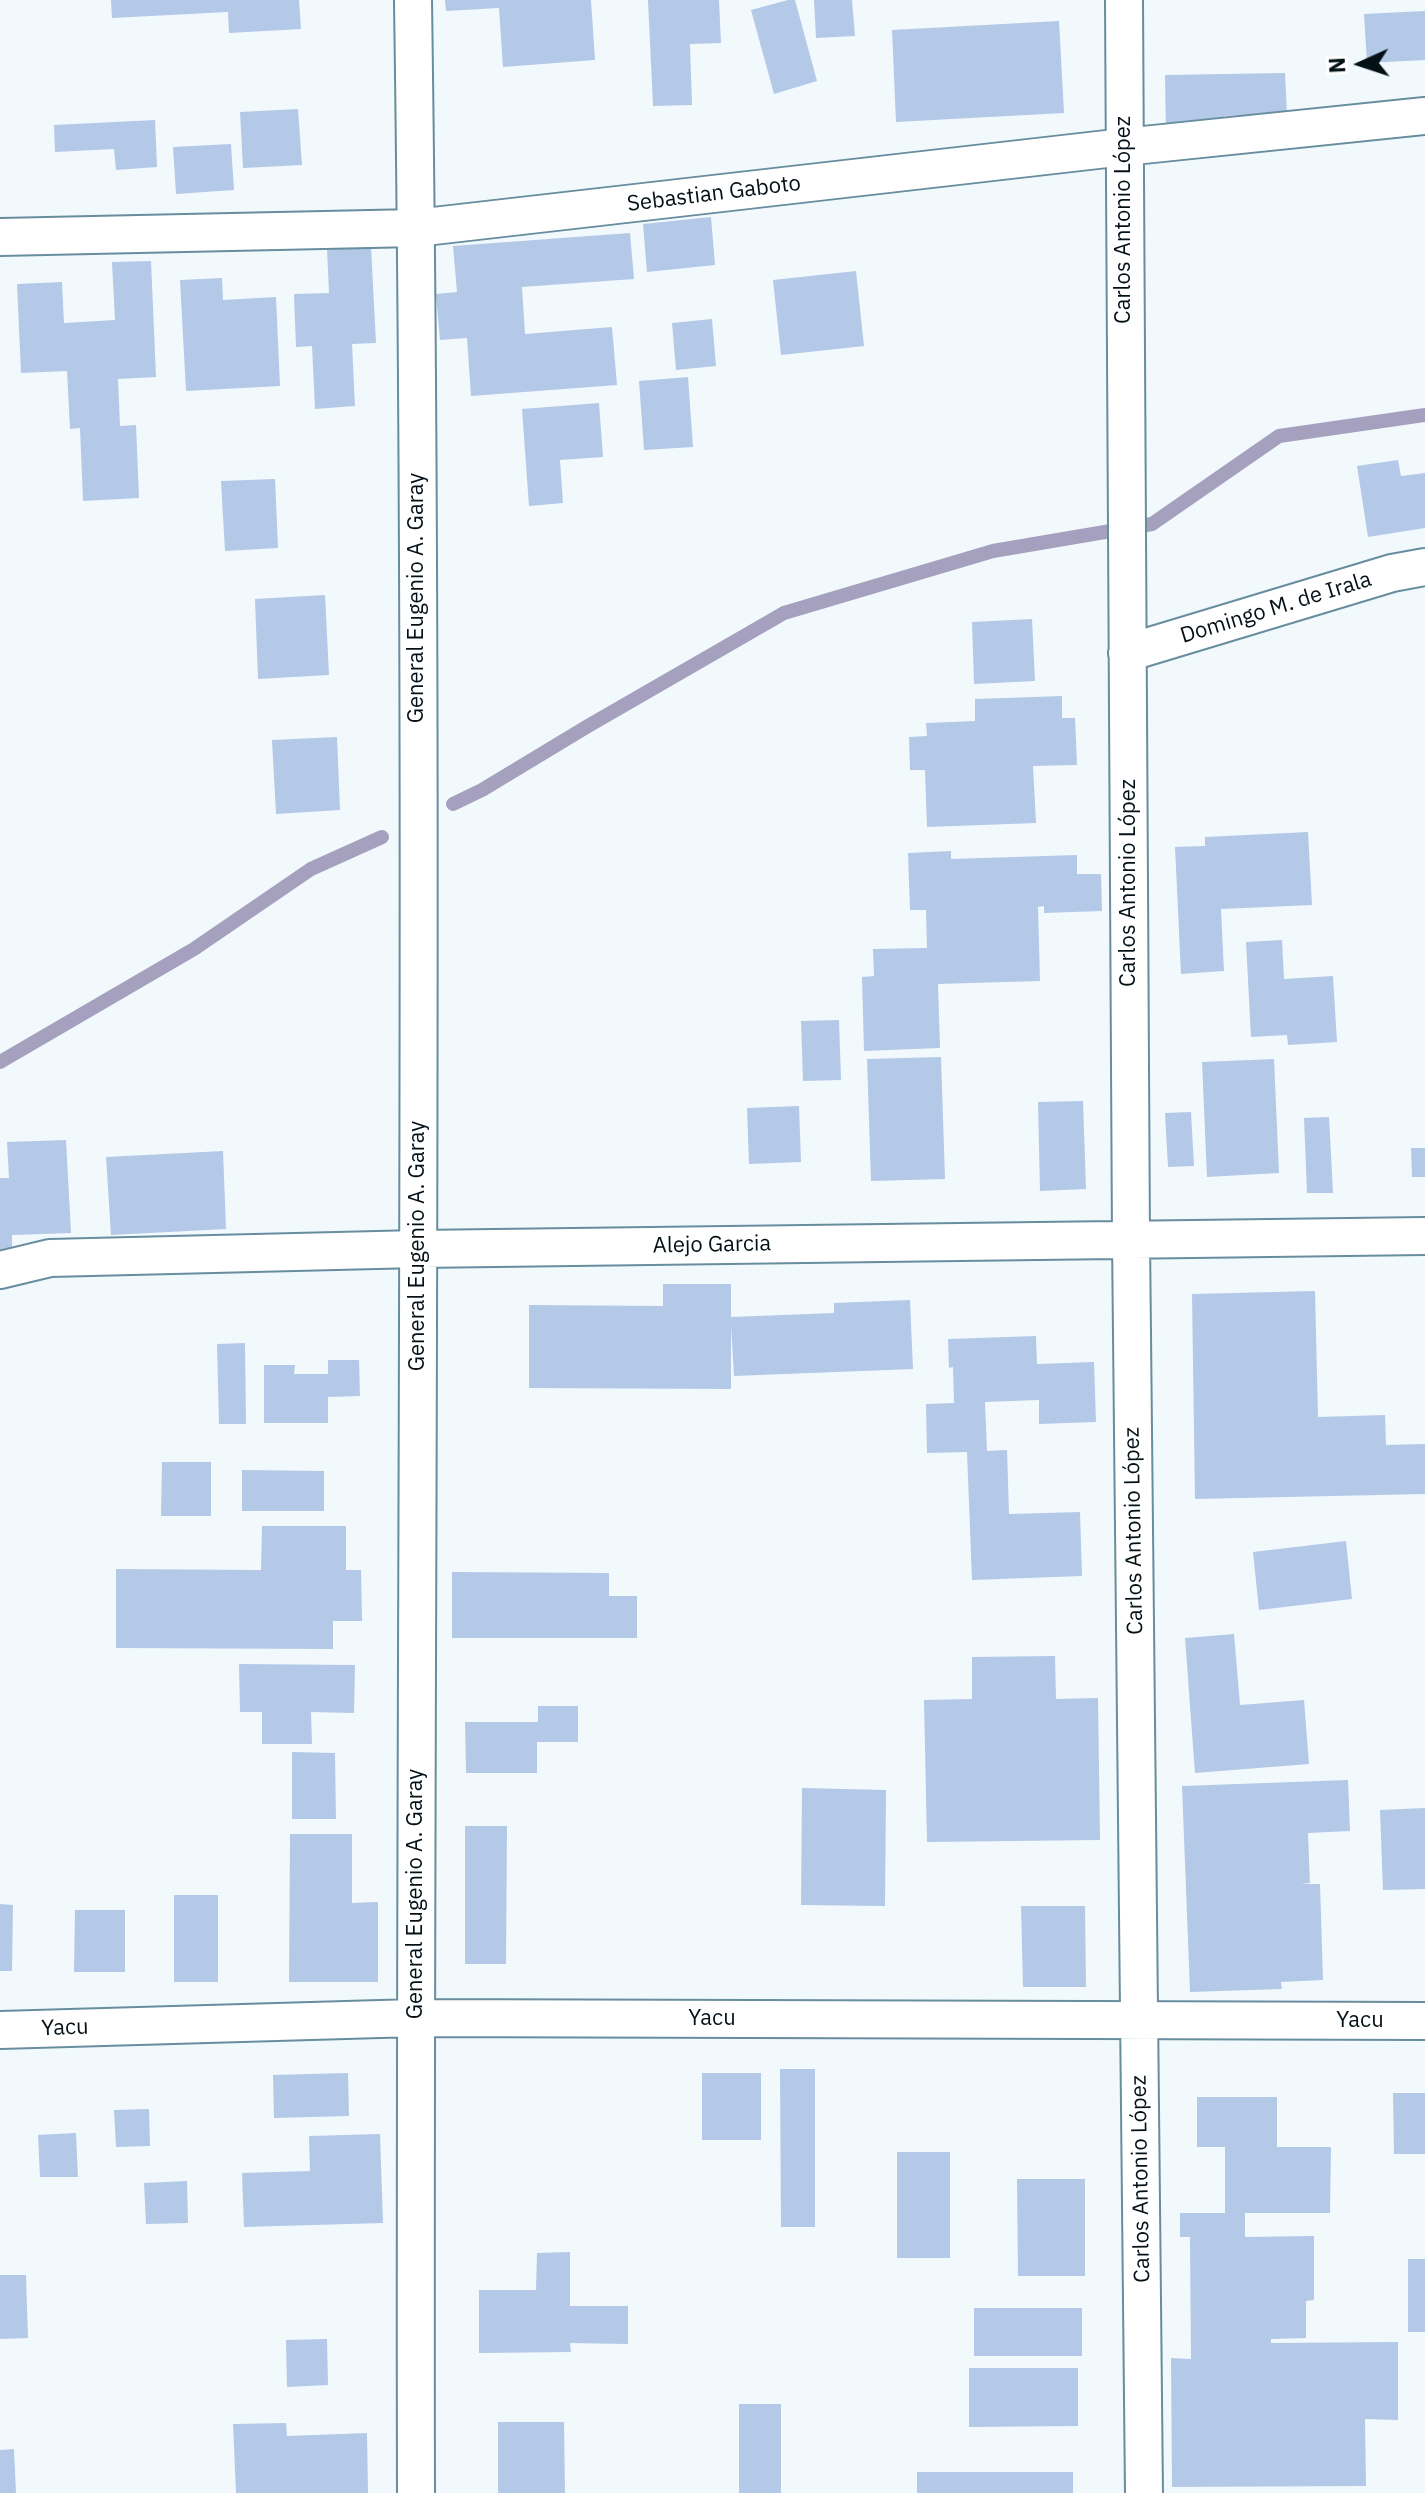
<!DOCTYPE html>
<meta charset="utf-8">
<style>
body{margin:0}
#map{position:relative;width:1425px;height:2493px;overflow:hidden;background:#f1f9fd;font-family:"IBM Plex Sans",sans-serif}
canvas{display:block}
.north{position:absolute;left:1321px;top:24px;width:80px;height:80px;-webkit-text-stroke:6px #fff;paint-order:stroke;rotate:267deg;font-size:22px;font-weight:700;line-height:32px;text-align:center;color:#031117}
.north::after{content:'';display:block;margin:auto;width:28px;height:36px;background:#031117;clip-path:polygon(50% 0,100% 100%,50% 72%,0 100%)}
</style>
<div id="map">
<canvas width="1425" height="2493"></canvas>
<div class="north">N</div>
</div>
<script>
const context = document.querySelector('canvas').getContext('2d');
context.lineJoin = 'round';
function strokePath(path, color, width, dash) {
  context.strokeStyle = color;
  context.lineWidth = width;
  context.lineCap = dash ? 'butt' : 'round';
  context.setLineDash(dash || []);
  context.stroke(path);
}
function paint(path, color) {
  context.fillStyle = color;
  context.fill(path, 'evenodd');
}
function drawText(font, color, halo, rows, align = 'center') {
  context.font = font + ' "IBM Plex Sans",sans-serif';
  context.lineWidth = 6;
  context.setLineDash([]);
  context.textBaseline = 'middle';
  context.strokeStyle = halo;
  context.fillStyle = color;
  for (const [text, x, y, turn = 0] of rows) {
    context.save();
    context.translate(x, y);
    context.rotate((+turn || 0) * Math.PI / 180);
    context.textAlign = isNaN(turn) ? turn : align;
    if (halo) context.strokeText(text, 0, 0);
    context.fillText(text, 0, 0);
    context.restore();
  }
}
const stream = new Path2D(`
 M453 804 482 790 588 726 784 613 993 551 1152 524 1279 436 1425 415
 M0 1062 194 949 311 869 382 837`);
const building = new Path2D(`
 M111 0H299L301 29 229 33 228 12 112 18Z
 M445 0H591L595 60 503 67 499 8 446 11Z
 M648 0H719L721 43 690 44 692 105 653 106Z
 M788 0H795L817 81 774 94 751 10Z
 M814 0H852L855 36 816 38Z
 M1425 11V60L1367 63 1364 14Z
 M1059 21 1064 113 896 122 892 30Z
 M1285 73 1287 114 1224 116V135L1166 136 1165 75Z
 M298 109 302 165 243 168 240 112Z
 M155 120 157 167 116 170 114 149 55 152 54 125Z
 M231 144 234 190 176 194 173 147Z
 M711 217 715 265 647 272 643 224Z
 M630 233 634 279 522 287 525 334 612 327 617 385 471 396 467 338 440 340 436 294 457 292 453 246Z
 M371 246 376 343 352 344 355 406 315 409 312 346 296 347 294 294 329 293 327 248Z
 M151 261 156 377 118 379 120 426 136 425 139 498 83 501 80 428 70 429 67 371 21 373 17 284 62 282 64 323 115 320 112 262Z
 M856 271 864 346 781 355 773 280Z
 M222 278 223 300 276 297 280 386 186 391 180 280Z
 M712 319 716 366 676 370 672 323Z
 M688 377 693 447 644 450 639 381Z
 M599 403 603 457 560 460 563 503 529 506 522 409Z
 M1398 460 1401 476 1425 473V528L1368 537 1357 466Z
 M275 479 278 548 225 551 221 481Z
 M325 595 329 675 258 679 255 599Z
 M1032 619 1035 681 974 684 972 622Z
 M1062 696V718H1075L1077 765 1033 766 1036 823 927 827 925 770H910L909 737 927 736 926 723 975 721V699Z
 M337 737 340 810 276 814 272 740Z
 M1308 832 1312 905 1221 909 1224 971 1181 974 1175 847 1205 846V837Z
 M951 851V859L1077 855V874H1101L1102 911 1044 913V906L1038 907 1040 981 938 984 940 1048 864 1051 862 977 874 976 873 949 927 948 926 910H910L908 853Z
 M1282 940 1284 979 1333 976 1337 1042 1288 1045 1287 1035 1251 1037 1246 942Z
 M839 1020 841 1080 803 1081 801 1021Z
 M941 1057 945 1179 871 1181 867 1059Z
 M1274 1059 1279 1173 1207 1177 1202 1062Z
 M1083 1101 1086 1189 1040 1191 1038 1102Z
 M799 1106 801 1162 749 1164 747 1108Z
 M1191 1112 1194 1166 1168 1167 1165 1113Z
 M1329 1117 1333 1193H1307L1304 1118Z
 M66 1140 71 1233 12 1235V1249L0 1250V1178H9L7 1142Z
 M1411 1148H1425V1177H1412Z
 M223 1151 226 1229 111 1235 106 1157Z
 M663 1284H731V1317L834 1313V1303L910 1300 913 1369 734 1376 731 1326V1389L529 1388V1305L663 1306Z
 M1315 1291 1318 1417 1385 1415 1386 1445 1425 1444V1494L1195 1499 1192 1294Z
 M1036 1336 1037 1364 1094 1362 1096 1422 1039 1424V1400L985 1402 987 1451 1007 1450 1009 1514 1080 1512 1082 1576 972 1580 967 1452 927 1453 926 1404 954 1403 953 1367 949 1368 948 1339Z
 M245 1343 246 1424H219L217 1344Z
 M328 1360H359L360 1396 328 1397V1423H264V1365H295L294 1374H328Z
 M162 1462H211V1516H161Z
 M242 1470 324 1471V1511H242Z
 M262 1526H346V1570H361L362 1621H333V1649L116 1648V1569L261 1570Z
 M1346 1541 1352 1599 1259 1610 1253 1552Z
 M452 1572 609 1573V1596H637V1638H452Z
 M1234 1634 1240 1705 1304 1700 1309 1764 1195 1773 1185 1638Z
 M1055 1656 1056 1699 1098 1698 1100 1840 927 1842 924 1700 972 1699V1657Z
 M239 1664 355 1665 354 1713 311 1712 312 1744H262V1712H240Z
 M538 1706H578V1742H537V1773H466L465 1722H538Z
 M292 1752 335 1753 336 1819H292Z
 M1348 1780 1350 1831 1308 1833 1310 1883 1301 1884H1320L1323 1980 1281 1982 1282 1989 1190 1992 1182 1786Z
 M802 1788 886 1790 885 1906 801 1905Z
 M1425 1808V1889L1383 1890 1380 1810Z
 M465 1826H507L506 1964H465Z
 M290 1834H352V1903L378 1902V1982H289Z
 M174 1895H218V1982H174Z
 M0 1904 13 1905 12 1971H0Z
 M1021 1906H1085L1086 1987H1023Z
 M75 1910H125V1972H74Z
 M780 2069H815V2227H781Z
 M348 2073 349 2116 274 2118 273 2075Z
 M702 2073H761V2140H702Z
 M1393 2093H1425V2154H1394Z
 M1197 2097H1277V2147H1331L1330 2213H1245V2237L1314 2236V2300L1306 2301V2338L1271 2339V2343L1398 2342V2420L1365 2419 1366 2486 1172 2487 1171 2358 1191 2359 1190 2237H1180V2213H1225V2147H1197Z
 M149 2109 150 2146 116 2147 114 2110Z
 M76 2133 78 2177H40L38 2135Z
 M380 2134 383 2223 244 2227 242 2173 310 2171 309 2136Z
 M897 2152H950V2258H897Z
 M1017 2179H1085V2276H1018Z
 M187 2181 188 2223 146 2224 144 2183Z
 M570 2252V2306H628V2344L570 2343 571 2352 479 2353V2290H536L537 2253Z
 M1408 2259H1425V2332H1408Z
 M0 2275H26L28 2338 0 2339Z
 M974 2308H1082V2356H974Z
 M327 2339 328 2385 287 2387 286 2340Z
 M969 2368H1078V2426L969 2427Z
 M739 2404H781V2493H739Z
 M498 2422H564L565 2493H498Z
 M286 2423 287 2436 367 2433 368 2493H236L233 2424Z
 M14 2449 16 2493H0V2450Z
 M917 2472H1073V2493H917Z`);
const street = new Path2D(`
 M413 0C425 831 414 1662 416 2493
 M1124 0 1131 1238 1144 2493
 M0 237 416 228 1124 147 1425 116
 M1127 653 1392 573 1425 567
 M0 1270 50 1258 418 1249 1425 1236
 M0 2030 415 2018 1425 2021`);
const streetNames = [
 ["Sebastian Gaboto",714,194,-7],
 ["Carlos Antonio López",1124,220,-90],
 ["General Eugenio A. Garay",417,598,-90],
 ["Domingo M. de Irala",1276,608,-17],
 ["Carlos Antonio López",1129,883,-90],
 ["Alejo Garcia",712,1245,-1],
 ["General Eugenio A. Garay",418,1246,-90],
 ["Carlos Antonio López",1134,1531,-91],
 ["General Eugenio A. Garay",416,1894,-90],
 ["Yacu",712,2019],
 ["Yacu",1360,2021],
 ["Yacu",65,2028,-2],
 ["Carlos Antonio López",1141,2179,-91]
];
strokePath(stream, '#a5a0bd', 14);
paint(building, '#b4c8e8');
strokePath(street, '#678d9e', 40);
strokePath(street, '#fff', 36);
drawText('22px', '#031117', '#fff', streetNames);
</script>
